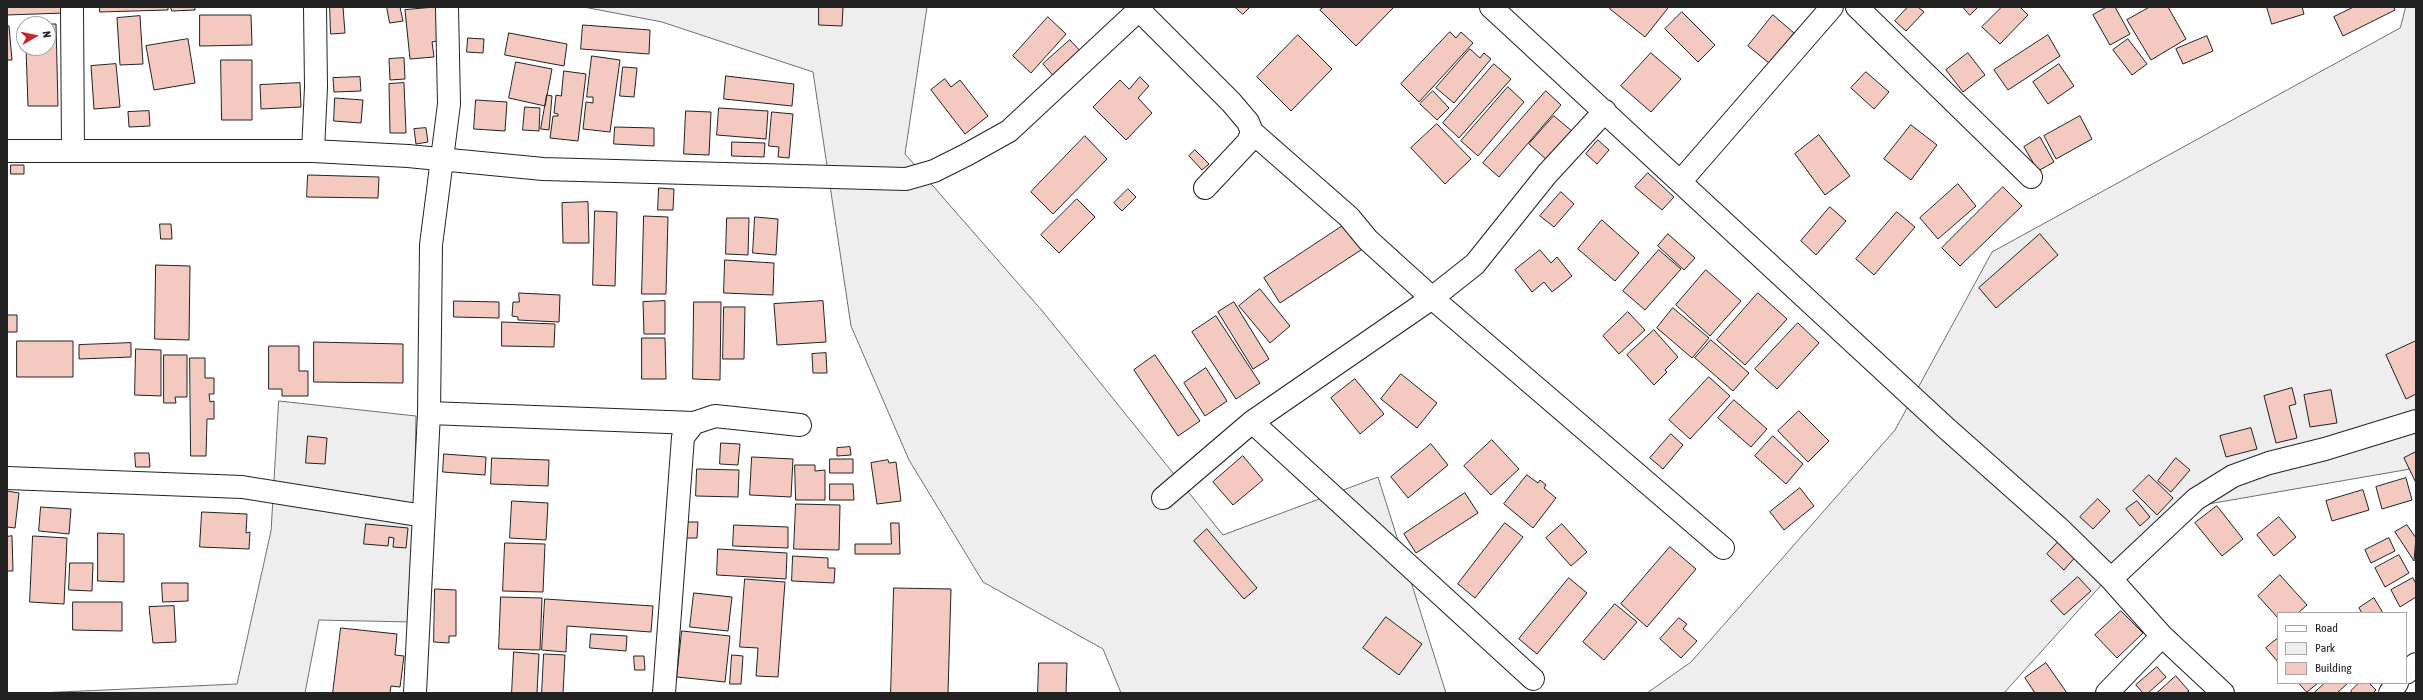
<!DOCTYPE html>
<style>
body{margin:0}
#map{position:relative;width:2423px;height:700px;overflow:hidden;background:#fff;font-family:"Asap Condensed",sans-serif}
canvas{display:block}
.frame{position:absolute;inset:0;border:8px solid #222;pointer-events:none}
.legend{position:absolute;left:2277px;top:612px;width:130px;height:72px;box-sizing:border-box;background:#fff;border:1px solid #a7a7a7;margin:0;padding:5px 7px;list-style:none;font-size:12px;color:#222}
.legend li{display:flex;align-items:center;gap:8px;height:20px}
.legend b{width:20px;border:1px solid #a7a7a7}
.north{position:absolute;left:16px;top:16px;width:40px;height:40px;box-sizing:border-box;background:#fff;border:1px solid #a7a7a7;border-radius:50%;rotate:81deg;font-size:11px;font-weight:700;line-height:16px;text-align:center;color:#222}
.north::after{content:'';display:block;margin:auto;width:14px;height:18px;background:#c62828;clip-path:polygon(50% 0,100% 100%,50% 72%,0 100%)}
</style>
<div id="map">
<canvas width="2423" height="700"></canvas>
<div class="frame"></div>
<ul class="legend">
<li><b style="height:5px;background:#fff"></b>Road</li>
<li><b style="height:11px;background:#eee"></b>Park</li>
<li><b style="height:11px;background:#f3c9c0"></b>Building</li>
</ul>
<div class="north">N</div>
</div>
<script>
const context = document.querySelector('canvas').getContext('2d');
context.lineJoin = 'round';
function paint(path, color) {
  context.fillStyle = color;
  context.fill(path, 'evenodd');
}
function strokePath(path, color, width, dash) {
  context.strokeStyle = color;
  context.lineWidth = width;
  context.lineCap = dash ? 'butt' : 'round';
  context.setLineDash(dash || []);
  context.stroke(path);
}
const green = new Path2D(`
 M584 7H927L905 154 1044 313 1223 535 1378 477 1446 693H1121L1103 649 983 582 909 460 851 326 813 72 662 22Z
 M2406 7H2416V468L2168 511 2004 693H1647L1691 662 1895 430 1992 252 2400 28Z
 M279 401 416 416 412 622 319 620 305 693H38L237 684 271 531Z`);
const building = new Path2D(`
 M7 7H64V13L7 15Z
 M100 7H168V10L100 12Z
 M171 7H195V10L172 11Z
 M330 7H343L345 33 331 34Z
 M387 7H400L403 21 390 23Z
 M440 7 443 40 432 42 434 57 410 59 405 10Z
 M819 7H843L842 26 819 25Z
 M1235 7H1250L1243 14Z
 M1324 7H1394L1356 46 1320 10Z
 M1611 7H1667L1668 8 1645 37 1610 9Z
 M1908 7H1918L1924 12 1906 31 1895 21Z
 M1963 7H1978L1970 15Z
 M2002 7H2020L2028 15 2000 44 1982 27Z
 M2107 7H2115L2130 34 2110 45 2093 15Z
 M2150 7H2168L2186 39 2151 60 2127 20Z
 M2267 7H2302L2304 14 2272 24Z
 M2354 7H2394L2395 10 2343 36 2334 17Z
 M1682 12 1715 45 1698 62 1665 29Z
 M200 15H251L252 45 200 46Z
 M1773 15 1794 33 1769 63 1748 46Z
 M140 16 143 64 120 65 117 18Z
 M1048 17 1066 34 1031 73 1013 56Z
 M41 24H56L58 106H28L26 48H48V24Z
 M583 25 650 30 649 54 581 49Z
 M7 26H9L12 60H7Z
 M1450 32 1456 38 1461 32 1473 43 1419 102 1401 84Z
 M509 33 567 44 564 66 505 55Z
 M1298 35 1332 69 1291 111 1257 77Z
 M2048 35 2060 56 2008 90 1994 70Z
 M2207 36 2213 51 2183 64 2176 49Z
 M468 38 484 39 483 53 467 52Z
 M188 39 195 83 154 90 146 46Z
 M2128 39 2147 64 2132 75 2113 50Z
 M1070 40 1083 54 1056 79 1043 64Z
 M1470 49 1480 58 1484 53 1491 59 1454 103 1436 88Z
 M1651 53 1681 79 1651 112 1621 86Z
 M1968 53 1985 75 1963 92 1946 70Z
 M592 56 620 60 610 132 583 129 586 102 593 103V97H587Z
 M404 58 405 79 390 80 389 59Z
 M221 60H252V120H222Z
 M516 62 552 69 545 106 509 98Z
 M116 64 120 107 94 109 91 66Z
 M1494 64 1511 79 1459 138 1443 123Z
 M2059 64 2074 86 2048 104 2033 82Z
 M623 67 637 68 634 97 620 96Z
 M564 71 586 74 578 141 550 138 553 116H558V114L554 113 556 95 561 96Z
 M1866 72 1889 92 1874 109 1851 88Z
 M726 76 794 84 792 106 724 99Z
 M360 77 361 91 334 92 333 78Z
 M1140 77 1149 86 1138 98 1152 113 1126 140 1093 107 1120 80 1129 89Z
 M945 79 951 87 960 80 988 116 965 134 931 90Z
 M300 83 301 107 261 109 260 85Z
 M404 83 406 133H390L389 84Z
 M1508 87 1524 102 1478 156 1461 141Z
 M1433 91 1449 108 1437 120 1420 104Z
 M1546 91 1561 105 1499 177 1483 163Z
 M547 95 552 96 549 130 541 129Z
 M335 98 363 100 361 123 334 121Z
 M476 100 507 102 505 131 474 129Z
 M525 107 540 108 539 131 523 130Z
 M719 108 768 111 766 139 717 135Z
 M149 111 150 126 129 127 128 112Z
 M686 111 711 112 709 155 684 154Z
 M772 112 793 114 789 158 778 157 779 147 769 146Z
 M1554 116 1573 132 1547 160 1529 144Z
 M2080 116 2092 139 2056 159 2044 136Z
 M1437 124 1471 159 1445 184 1411 148Z
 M1911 125 1937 145 1911 180 1884 159Z
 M615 127 654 128V146L614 144Z
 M426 128 428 142 416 144 414 129Z
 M1819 135 1850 176 1825 195 1795 154Z
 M1085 136 1107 159 1053 214 1031 192Z
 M2040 137 2054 162 2038 171 2024 147Z
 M1598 140 1609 150 1597 164 1586 154Z
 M732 142 765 143 764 157 732 156Z
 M1195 150 1209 164 1202 170 1189 156Z
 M11 165H24V174H11Z
 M1648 173 1674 197 1662 210 1635 187Z
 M308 175 379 177 378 198 307 197Z
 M1958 184 1976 206 1938 239 1920 218Z
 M2003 187 2022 206 1960 266 1942 248Z
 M659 188 674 189 673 210H658Z
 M1128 189 1136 197 1122 211 1114 203Z
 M1561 192 1574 204 1554 227 1540 216Z
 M1077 199 1095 217 1059 253 1041 235Z
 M588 202 589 243H563L562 203Z
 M1830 207 1846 221 1816 255 1801 241Z
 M595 211 617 212 615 286 593 285Z
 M1897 212 1915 227 1874 275 1856 259Z
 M644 216 668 217 666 294H642Z
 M755 217 778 219 776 255 753 253Z
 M727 218H749L748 255 726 254Z
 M1602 220 1639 253 1615 281 1578 249Z
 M1347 223 1364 248 1280 303 1264 278Z
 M160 224H171L172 239H161Z
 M1668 234 1695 258 1684 270 1658 246Z
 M2040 234 2058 255 1996 308 1979 288Z
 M1540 250 1551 263 1557 257 1572 276 1552 292 1544 282 1532 292 1515 270Z
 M1659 250 1681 269 1645 310 1623 291Z
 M725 260 774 263 773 295 724 293Z
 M156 265 190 266 189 340 155 339Z
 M1706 270 1741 301 1710 336 1676 305Z
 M1260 289 1290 326 1270 343 1239 306Z
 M519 293 560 295 559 322 518 320V317L512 316 513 302H519Z
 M1758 293 1787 319 1745 365 1717 340Z
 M454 301 499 302V318L454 317Z
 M665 301V334H644L643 302Z
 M823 301 826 342 777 345 774 304Z
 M694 302H721L720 380 693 379Z
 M1234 302 1269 359 1253 369 1218 312Z
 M724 307H745L744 359H723Z
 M1673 308 1709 338 1692 358 1657 328Z
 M1628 312 1645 330 1619 354 1603 336Z
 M7 315H17V332H7Z
 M1216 316 1260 383 1236 399 1192 332Z
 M502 322 555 324 554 347 502 346Z
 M1798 323 1819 343 1777 389 1755 369Z
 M1654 330 1678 357 1665 370 1667 372 1654 385 1627 355Z
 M642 338H665L666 379H642Z
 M1711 340 1749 373 1733 391 1695 358Z
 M17 341H73V377H17Z
 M2416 341V394L2406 399 2386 355Z
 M314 342 403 344V383L314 382Z
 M131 343V357L79 359V345Z
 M269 346H299V371H308V396H282V389H269Z
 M136 349 161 350V396L135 395Z
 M826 353 827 373H813L812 354Z
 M164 355H187V397H175L176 403H164Z
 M1155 355 1200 421 1178 436 1134 370Z
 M190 358H205V378H214V394H209L210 402 214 401V419H207L206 456H191Z
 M1206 368 1227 401 1205 416 1184 383Z
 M1401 374 1437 403 1417 428 1381 399Z
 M1709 377 1730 396 1690 439 1669 420Z
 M1355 379 1384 414 1360 434 1331 398Z
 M2292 388 2296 404 2289 406 2297 438 2276 443 2264 396Z
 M2331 390 2337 423 2310 427 2304 395Z
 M1734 400 1767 429 1751 447 1718 418Z
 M1799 411 1829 441 1808 462 1778 431Z
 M2251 428 2257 449 2226 457 2220 436Z
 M1671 434 1683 445 1663 469 1650 458Z
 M308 436 327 438 325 464 306 463Z
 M1773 436 1803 464 1786 484 1755 456Z
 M1492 440 1519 469 1491 495 1464 466Z
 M721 443 740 444 738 465 720 464Z
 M1431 444 1448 465 1408 498 1391 477Z
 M850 447 851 455 837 456V448Z
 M2416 452V483L2404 458Z
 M135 453H149L150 467H136Z
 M444 454 486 457 485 475 443 472Z
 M1243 456 1263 480 1233 505 1213 482Z
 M752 457 793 459 791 497 750 495Z
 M492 458 549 460 548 486 491 484Z
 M2176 458 2190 470 2171 492 2158 481Z
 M830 459H853V473H830Z
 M888 460 889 463 896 462 901 501 877 504 871 463Z
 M795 465H815V471L825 470V500H796Z
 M697 469 739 470 738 497 696 496Z
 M1527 475 1538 483 1540 480 1546 485 1544 488 1556 498 1533 528 1504 504Z
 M2149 475 2173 498 2157 515 2133 491Z
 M2406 478 2412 500 2382 509 2376 487Z
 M830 484H853L854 500H830Z
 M1800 488 1814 506 1784 530 1770 512Z
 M2363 490 2369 510 2332 521 2326 501Z
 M7 491 19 493 15 528 7 527Z
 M1465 493 1478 513 1416 553 1404 534Z
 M2098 499 2110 511 2093 529 2080 517Z
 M512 501 548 503 546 540 510 538Z
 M2137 501 2150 517 2140 526 2126 509Z
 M796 504 840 505 839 550 794 549Z
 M2217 506 2243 539 2222 556 2195 523Z
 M41 507 71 509 69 534 39 531Z
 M202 512 247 514 246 533 250 532 249 549 200 547Z
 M2279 517 2296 537 2274 556 2257 535Z
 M685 522H698L697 538H685Z
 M891 523H899L900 554H855V544H891Z
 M1505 523 1523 537 1475 598 1458 584Z
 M366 524 408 528 406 548 393 547 394 538 389 537 388 546 364 544Z
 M1562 524 1587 552 1571 566 1546 538Z
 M734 525 788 527V548L733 546Z
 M2407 525 2416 538 2414 561 2395 532Z
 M1207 529 1257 588 1244 599 1194 541Z
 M98 533 124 534V582L98 581Z
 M12 536 13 571H7V537Z
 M33 536 67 538 64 604 30 602Z
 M2389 538 2395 551 2371 563 2365 550Z
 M2060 540 2077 555 2064 570 2047 554Z
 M505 543 545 544 543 592 503 591Z
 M1670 547 1696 569 1647 627 1621 604Z
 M718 549 787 553 786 579 717 575Z
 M2399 555 2409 573 2385 587 2375 568Z
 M793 556 828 558V568H835L834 583 792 581Z
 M70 563H93L92 591 69 590Z
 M2280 575 2307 605 2298 613H2278V618L2258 596Z
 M2078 577 2091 591 2064 615 2051 601Z
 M1569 578 1587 593 1537 654 1519 639Z
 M2413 578 2416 584V597L2400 607 2391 590Z
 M745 579 785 582 778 677 756 676 758 648 740 647Z
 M162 583H188V601L163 602Z
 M894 588 951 589 948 693H891Z
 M435 589 456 590V636H449V643L434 642Z
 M694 593 732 597 728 631 690 627Z
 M501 597 542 598 540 650 499 649Z
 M2374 598 2383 613H2362L2359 608Z
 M545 599 653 606 651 632 567 626 566 652 542 650Z
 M73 602H122V631L73 630Z
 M1615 604 1637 622 1604 660 1583 642Z
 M174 606 176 642 153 643 149 607Z
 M2121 611 2143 633 2117 658 2095 635Z
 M1386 617 1422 644 1399 675 1363 648Z
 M1679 618 1687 624 1683 629 1697 641 1681 658 1660 639Z
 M341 628 397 634 395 655 404 656 400 687 391 686 390 693H333Z
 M682 631 730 636 725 682 677 677Z
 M591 634 627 636 626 651 590 648Z
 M2278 638V662L2266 648Z
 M514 652 539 654 537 693H512Z
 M544 654 565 655 563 693H542Z
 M732 655 743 656 741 684H730Z
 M634 656H644L645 670H635Z
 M1039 663H1067L1066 693H1038Z
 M2046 663 2067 693H2035L2025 678Z
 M2157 667 2166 677 2148 693H2143L2136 685Z
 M2176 676 2189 691 2186 693H2157Z
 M2299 683H2318L2307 692Z
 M2325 683H2348L2337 693H2314Z
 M2359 683H2369L2376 690 2373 693H2352L2351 691Z`);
const minor = new Path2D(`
 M72 7 73 151
 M1491 7 1946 428 2061 530 2111 579 2162 636 2223 693
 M1857 7 2031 177
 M1139 10 1231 102 1248 122 1252 132 1248 142 1205 188
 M1252 132 1349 217 1368 240 1432 298 1723 548
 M7 151H313L408 156 543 169 906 179 934 171 966 155 1009 131 1142 7
 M313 151 316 87 315 7
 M1680 182 1832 7
 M429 413 694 423
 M1252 422 1533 679
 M7 478 242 487 424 516
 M1163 498 1252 422 1432 298 1475 264 1547 174 1605 111
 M2111 579 2196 499 2233 476 2269 463 2325 449 2416 421
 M2406 673 2416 664
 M415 693 429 413 431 245 449 104 447 7
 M664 693 683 437 694 423 715 416 800 425
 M2107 693 2162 636
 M2390 693 2397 683`);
paint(green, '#eee');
strokePath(green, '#6f6f6f', 1);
paint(building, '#f3c9c0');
strokePath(building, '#222', 1);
strokePath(minor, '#222', 24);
strokePath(minor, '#fff', 22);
</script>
